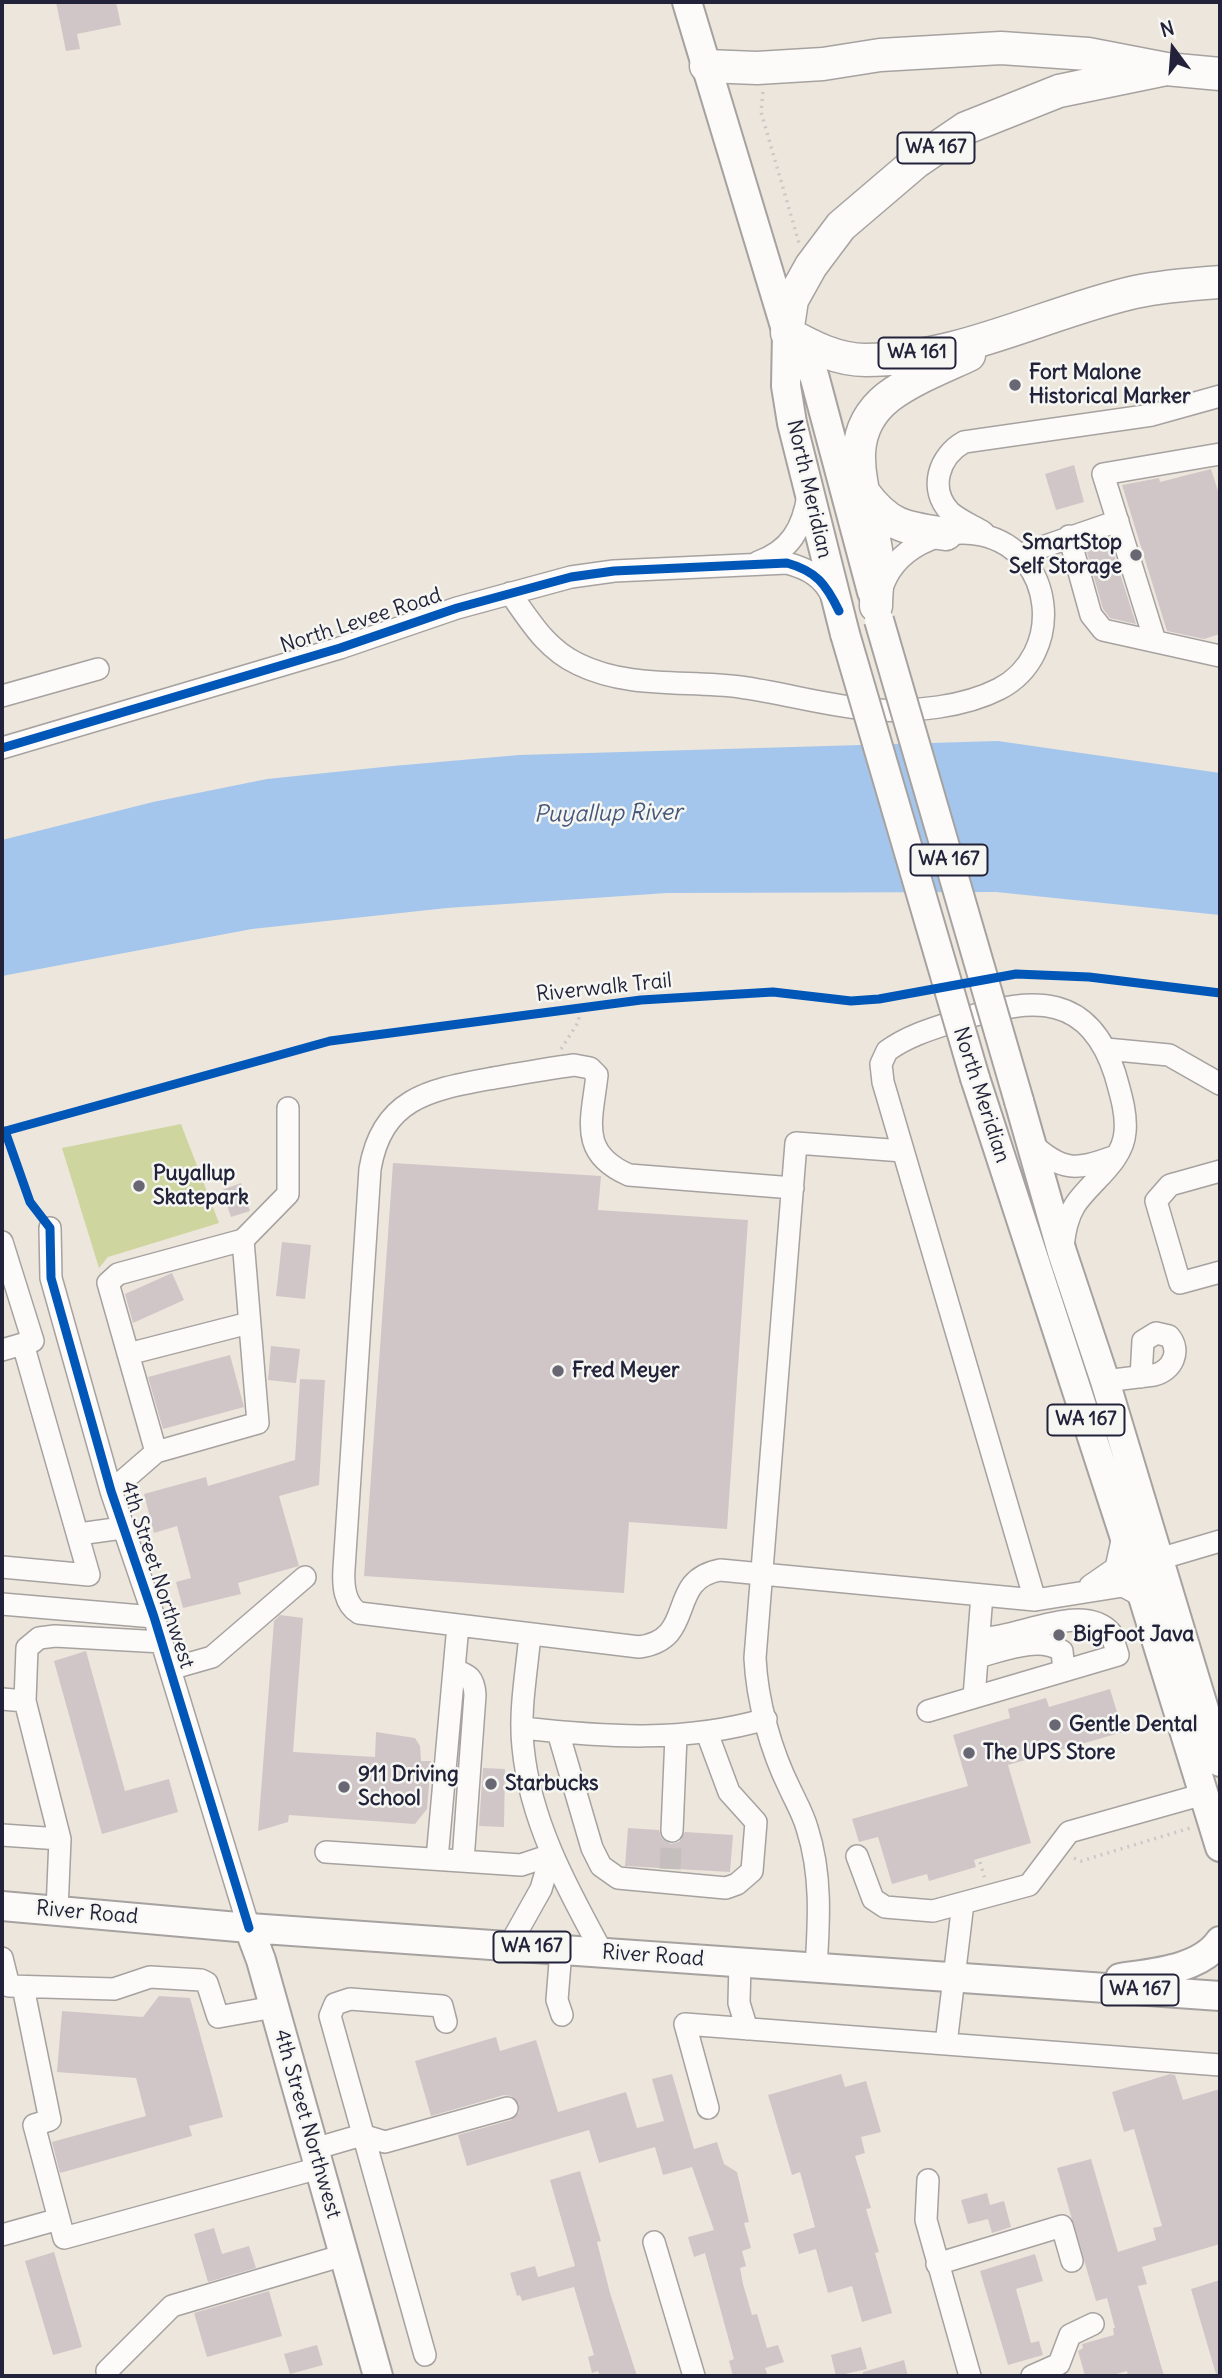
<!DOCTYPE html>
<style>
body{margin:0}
#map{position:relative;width:1222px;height:2378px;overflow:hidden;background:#ede6dc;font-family:Delius,sans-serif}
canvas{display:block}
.frame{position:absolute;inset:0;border:4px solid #22223b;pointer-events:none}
.north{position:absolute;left:1138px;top:14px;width:70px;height:70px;-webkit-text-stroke:5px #f6f6f2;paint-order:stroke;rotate:344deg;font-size:19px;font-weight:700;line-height:28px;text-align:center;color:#22223b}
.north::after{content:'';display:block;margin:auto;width:24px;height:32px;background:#22223b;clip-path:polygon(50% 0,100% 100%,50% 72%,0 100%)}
</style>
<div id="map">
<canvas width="1222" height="2378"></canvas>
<div class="frame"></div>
<div class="north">N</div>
</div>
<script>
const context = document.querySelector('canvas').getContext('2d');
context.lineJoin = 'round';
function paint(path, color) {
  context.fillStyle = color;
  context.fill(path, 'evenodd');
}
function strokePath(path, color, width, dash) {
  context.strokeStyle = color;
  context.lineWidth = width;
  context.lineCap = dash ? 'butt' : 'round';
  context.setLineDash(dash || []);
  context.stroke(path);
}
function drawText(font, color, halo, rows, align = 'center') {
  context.font = font + ' Delius,sans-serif';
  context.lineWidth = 5;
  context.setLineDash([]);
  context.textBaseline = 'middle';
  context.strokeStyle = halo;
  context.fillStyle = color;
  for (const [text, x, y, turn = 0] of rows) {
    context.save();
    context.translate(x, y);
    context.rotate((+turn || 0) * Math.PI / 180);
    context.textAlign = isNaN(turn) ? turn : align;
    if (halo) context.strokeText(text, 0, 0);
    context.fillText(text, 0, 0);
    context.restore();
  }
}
const green = new Path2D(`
 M181 1124 219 1223 108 1257 99 1268 62 1148Z`);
const water = new Path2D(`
 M998 741 1220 773V915L996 892 667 893 447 908 252 929 2 976V840L153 802 267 779 393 766 519 755Z`);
const building = new Path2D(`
 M56 2H116L121 25 77 34 80 49 66 51Z
 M1074 465 1084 502 1056 510 1045 474Z
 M1211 469 1220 497V634L1204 639 1167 631 1122 485 1159 478 1160 482Z
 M1110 542 1136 624 1110 618 1103 609 1086 549Z
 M393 1163 601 1176 598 1210 748 1220 727 1529 629 1522 624 1593 364 1576Z
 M241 1183 250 1211 231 1217 222 1190Z
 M282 1242 311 1245 305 1299 276 1296Z
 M172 1273 184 1300 133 1323 125 1294Z
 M271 1346 300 1349 296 1383 268 1380Z
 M230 1355 244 1407 163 1429 148 1377Z
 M300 1379 325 1380 319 1485 279 1496 299 1566 238 1583 241 1594 183 1608 176 1582 191 1578 177 1526 154 1533 144 1494 206 1477 208 1486 295 1460Z
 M280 1615 303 1618 293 1752 375 1757 376 1732 415 1738 420 1746 421 1761H431L427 1809 415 1824 289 1815 288 1822 258 1831 274 1621Z
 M86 1651 125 1791 169 1779 178 1812 102 1834 54 1661Z
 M1110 1689 1123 1732 1008 1765 1031 1843 974 1860 976 1867 929 1881 927 1874 892 1884 878 1837 859 1842 852 1819 968 1786 953 1735 1010 1718 1008 1709 1046 1698 1049 1707Z
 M483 1768 505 1769 504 1827 479 1826Z
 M628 1828 659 1830 661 1838 671 1844 679 1842 685 1832 733 1835 730 1872 625 1866Z
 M159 1996 190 1998 223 2117 189 2126 192 2136 60 2173 52 2142 146 2116 136 2078 57 2072 62 2011 143 2017Z
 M496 2037 500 2051 536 2040 558 2112 626 2092 637 2128 664 2121 652 2079 672 2074 694 2149 717 2142 724 2164 737 2172 749 2222 744 2223 751 2248 742 2251 746 2266 740 2268 743 2284 752 2315 757 2314 767 2348 778 2345 784 2362 765 2368 768 2376H733L729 2361 734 2359 705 2253 694 2257 688 2237 714 2230 692 2167 663 2175 655 2147 599 2163 589 2130 467 2166 458 2135 511 2120 519 2112V2104L511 2096 504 2095 431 2116 415 2061Z
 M841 2074 845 2087 866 2081 881 2132 861 2137 865 2153 855 2156 871 2208 866 2209 879 2252 875 2253 892 2313 862 2322 852 2286 828 2293 816 2249 799 2254 793 2234 815 2227 800 2172 792 2175 768 2095Z
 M1170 2074 1175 2075 1183 2100 1220 2089V2244L1142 2267 1147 2284 1138 2286 1164 2376H1128L1127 2371 1109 2376H1085L1078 2351 1083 2348 1082 2344 1114 2335 1113 2328H1115L1107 2298 1096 2301 1057 2168 1091 2159 1118 2252 1156 2240 1153 2228 1162 2226 1134 2129 1124 2132 1112 2092Z
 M580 2171 601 2241 597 2242 610 2293 637 2376H600L598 2371 592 2373 588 2357 594 2355 574 2287 522 2301 520 2295 517 2296 510 2273 535 2266 538 2277 575 2266 550 2180Z
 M987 2193 990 2205 1004 2201 1011 2227 992 2233 988 2219 968 2224 961 2200Z
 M214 2228 222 2254 249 2246 256 2268 208 2282 194 2234Z
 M54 2252 82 2347 53 2355 25 2261Z
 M1035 2254 1043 2281 1016 2289 1031 2343 1039 2341 1043 2355 1008 2365 980 2271Z
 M1220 2280V2373L1216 2374 1191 2289Z
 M269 2291 282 2336 207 2357 194 2313Z
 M317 2345 323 2365 290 2374 284 2354Z
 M861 2347 867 2369 836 2376 831 2355Z
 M904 2360 908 2376H863V2372Z`);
const minorTunnel = new Path2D(`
 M670 1869 672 1831`);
const path = new Path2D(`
 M763 92 761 112 799 243
 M561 1049 579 1021 578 1008
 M1074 1858 1081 1861 1190 1828
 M980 1862 985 1879`);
const minor = new Path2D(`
 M983 532C973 526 959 520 950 512 928 489 939 456 964 442L1152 415 1220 396
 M1069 536 1091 615 1103 630 1220 656
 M1019 555 1118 521
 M758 562C790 551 803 528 808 495
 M510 593C530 621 546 649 578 664 629 689 686 680 740 687 784 693 831 707 875 710 914 712 964 707 999 689 1065 655 1056 552 982 535 940 526 893 549 881 591
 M1155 641 1103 474 1220 454
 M2 696 98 669
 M2 748 340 648 457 608 571 577 614 571 787 563C808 569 822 576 832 596
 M1106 1049 1169 1055 1220 1084
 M1032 1144C1063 1172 1076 1170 1113 1157
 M1220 1171 1170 1185 1156 1201 1180 1283 1220 1272
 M793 1188 629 1175C578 1153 592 1120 597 1075L590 1068 574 1065C545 1069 517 1074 488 1079 428 1090 382 1099 370 1169L344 1569C343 1585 344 1604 359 1613L639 1647C698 1639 665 1580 720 1570L1035 1600 1123 1586 1136 1593 1146 1605
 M50 1228 51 1278 111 1491 154 1617 249 1928
 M243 1240 288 1194V1108
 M2 1242 33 1341 2 1350
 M128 1354 249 1323
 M1105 1381 1154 1375C1172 1371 1182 1351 1169 1336L1156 1333 1143 1341 1141 1377
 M111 1491 156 1452 258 1423 243 1240 118 1274 108 1283 156 1452
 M79 1534 122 1528
 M1159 1559 1220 1541
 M2 1567 89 1575 23 1344
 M1090 1586 1116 1568 1123 1536
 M1035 1600 883 1082 881 1064 887 1051C910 1034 938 1027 965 1018 1034 997 1089 993 1115 1074 1120 1092 1127 1113 1125 1132 1123 1162 1090 1182 1075 1205 1067 1218 1065 1231 1063 1246
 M2 1604 154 1617
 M530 1634C527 1670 519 1710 523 1747 530 1821 567 1888 602 1952
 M977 1657C1002 1651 1039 1635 1062 1651L1064 1671
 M170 1669 212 1657 305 1577
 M454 1670C469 1675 474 1678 475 1695L463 1861
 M974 1697 982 1595
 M2 1699 25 1701
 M928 1711 1118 1655 1111 1633C1082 1600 1014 1641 979 1638
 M522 1728C605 1737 684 1743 766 1719
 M558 1732 592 1848 601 1866 618 1878 726 1888 737 1884 752 1871 756 1822 729 1792 707 1733
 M672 1831 676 1736
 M2 1835 60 1839
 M326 1852 521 1865 551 1855
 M857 1856 873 1899 885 1907 933 1911 1029 1885 1069 1832 1204 1794
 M437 1859 458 1625
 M57 1911 60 1839 25 1701 27 1648 39 1638 55 1636 162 1642
 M509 1946 541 1889 551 1855
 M561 1950 557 2000 562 2015
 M2 1958 9 1986 114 1989 150 1977 201 1980 207 1983 218 2017 274 2007
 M740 1962 739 2003 747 2029
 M816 1968C819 1921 822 1874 807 1828 803 1814 796 1802 790 1789 771 1751 757 1701 755 1658L796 1143 903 1151
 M946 2044 963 1903
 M708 2108 685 2024 1220 2065
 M314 2149 362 2135 385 2142 507 2108
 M928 2180 926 2220 970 2376
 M59 2219 64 2238 319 2168
 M2 2235 59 2219 34 2125 50 2120 23 1987
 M654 2242 694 2376
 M937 2264 1062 2226 1072 2261
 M425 2355 330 2016 335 2004 350 1999 442 2006 446 2022
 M108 2376 107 2371 172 2306 344 2255
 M1032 2376 1059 2364 1070 2335 1093 2324`);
const major = new Path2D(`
 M687 2 787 333 814 375 872 592
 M787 333 786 386 792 423 845 634
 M975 1078 1123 1532 1220 1847
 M1019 1101 1062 1252 1105 1381 1220 1762
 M2 1906 249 1928 1220 1996
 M249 1928 261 1960 378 2376
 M1120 1978C1152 1973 1200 1970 1220 1941`);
const highway = new Path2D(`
 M706 66 757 68 823 64 880 55 1001 48 1088 54 1166 69 1220 74
 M1166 69 1059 91 966 128 916 162 841 226 811 266 792 300 787 333C812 347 837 360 866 360 959 360 1047 312 1135 292 1163 286 1192 284 1220 282
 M864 493C889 527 906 528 946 534
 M876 606C876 591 879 574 877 558 872 503 833 441 888 397 912 379 941 368 969 355`);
const majorBridge = new Path2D(`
 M879 620 1019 1101
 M845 634 975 1078`);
const cycleway = new Path2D(`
 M2 748 340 648 457 608 571 577 614 571 787 563C816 571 826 584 839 611
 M5 1131 30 1202 50 1228 51 1278 111 1491 154 1617 249 1928
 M2 1132 330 1041 641 1000 773 992 851 1001 879 999 1016 974 1089 977 1220 993`);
const markers = [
 [1015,385,7,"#696773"],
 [1136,555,7,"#696773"],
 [139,1186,7,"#696773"],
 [558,1371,7,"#696773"],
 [1059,1635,7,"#696773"],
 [1055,1725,7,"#696773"],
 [969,1753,7,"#696773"],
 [491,1784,7,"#696773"],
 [344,1787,7,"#696773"]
];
const shields = [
 [936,148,77],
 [917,353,77],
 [949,860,77],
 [1086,1420,77],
 [532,1947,77],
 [1140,1990,77]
];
const shieldNames = [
 ["WA 167",936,148],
 ["WA 161",917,353],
 ["WA 167",949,860],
 ["WA 167",1086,1420],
 ["WA 167",532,1947],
 ["WA 167",1140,1990]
];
const poiNames = [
 ["Fort Malone",1029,373],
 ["Historical Marker",1029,397],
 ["SmartStop",1122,543,"right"],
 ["Self Storage",1122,567,"right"],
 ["Puyallup",153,1174],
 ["Skatepark",153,1198],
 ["Fred Meyer",572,1371],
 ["BigFoot Java",1073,1635],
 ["Gentle Dental",1069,1725],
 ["The UPS Store",983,1753],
 ["911 Driving",358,1775],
 ["School",358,1799],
 ["Starbucks",505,1784]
];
const streetNames = [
 ["North Meridian",809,489,77],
 ["North Levee Road",361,621,-18],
 ["Riverwalk Trail",604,988,-6],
 ["North Meridian",981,1095,72],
 ["4th Street Northwest",157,1575,72],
 ["River Road",87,1913,5],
 ["River Road",653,1956,4],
 ["4th Street Northwest",307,2124,74]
];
const waterNames = [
 ["Puyallup River",608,814,-1]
];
paint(green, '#ced59e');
paint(water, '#a5c6ec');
paint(building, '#d0c6c8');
strokePath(minorTunnel, '#c4bfbc', 21, [21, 10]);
strokePath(minor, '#a6a2a0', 24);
strokePath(major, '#a6a2a0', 32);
strokePath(highway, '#a6a2a0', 35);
strokePath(path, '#cac8c8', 3.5, [2, 5]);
strokePath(minor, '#fcfbfa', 21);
strokePath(major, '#fcfbfa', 28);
strokePath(highway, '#fcfbfa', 32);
strokePath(majorBridge, '#a6a2a0', 32, []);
strokePath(majorBridge, '#fcfbfa', 28);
strokePath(cycleway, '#0057b8', 9);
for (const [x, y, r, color] of markers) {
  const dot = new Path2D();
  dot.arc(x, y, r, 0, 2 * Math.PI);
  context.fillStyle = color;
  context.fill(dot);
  strokePath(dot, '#f6f6f2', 2.5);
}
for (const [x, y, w] of shields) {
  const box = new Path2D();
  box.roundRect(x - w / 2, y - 15.5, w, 31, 5);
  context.fillStyle = '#f6f6f2';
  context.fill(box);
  strokePath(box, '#22223b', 2);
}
drawText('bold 19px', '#22223b', null, shieldNames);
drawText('bold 21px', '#22223b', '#f6f6f2', poiNames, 'left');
drawText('21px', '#22223b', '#f6f6f2', streetNames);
drawText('italic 23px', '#45567b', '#f6f6f2', waterNames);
</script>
